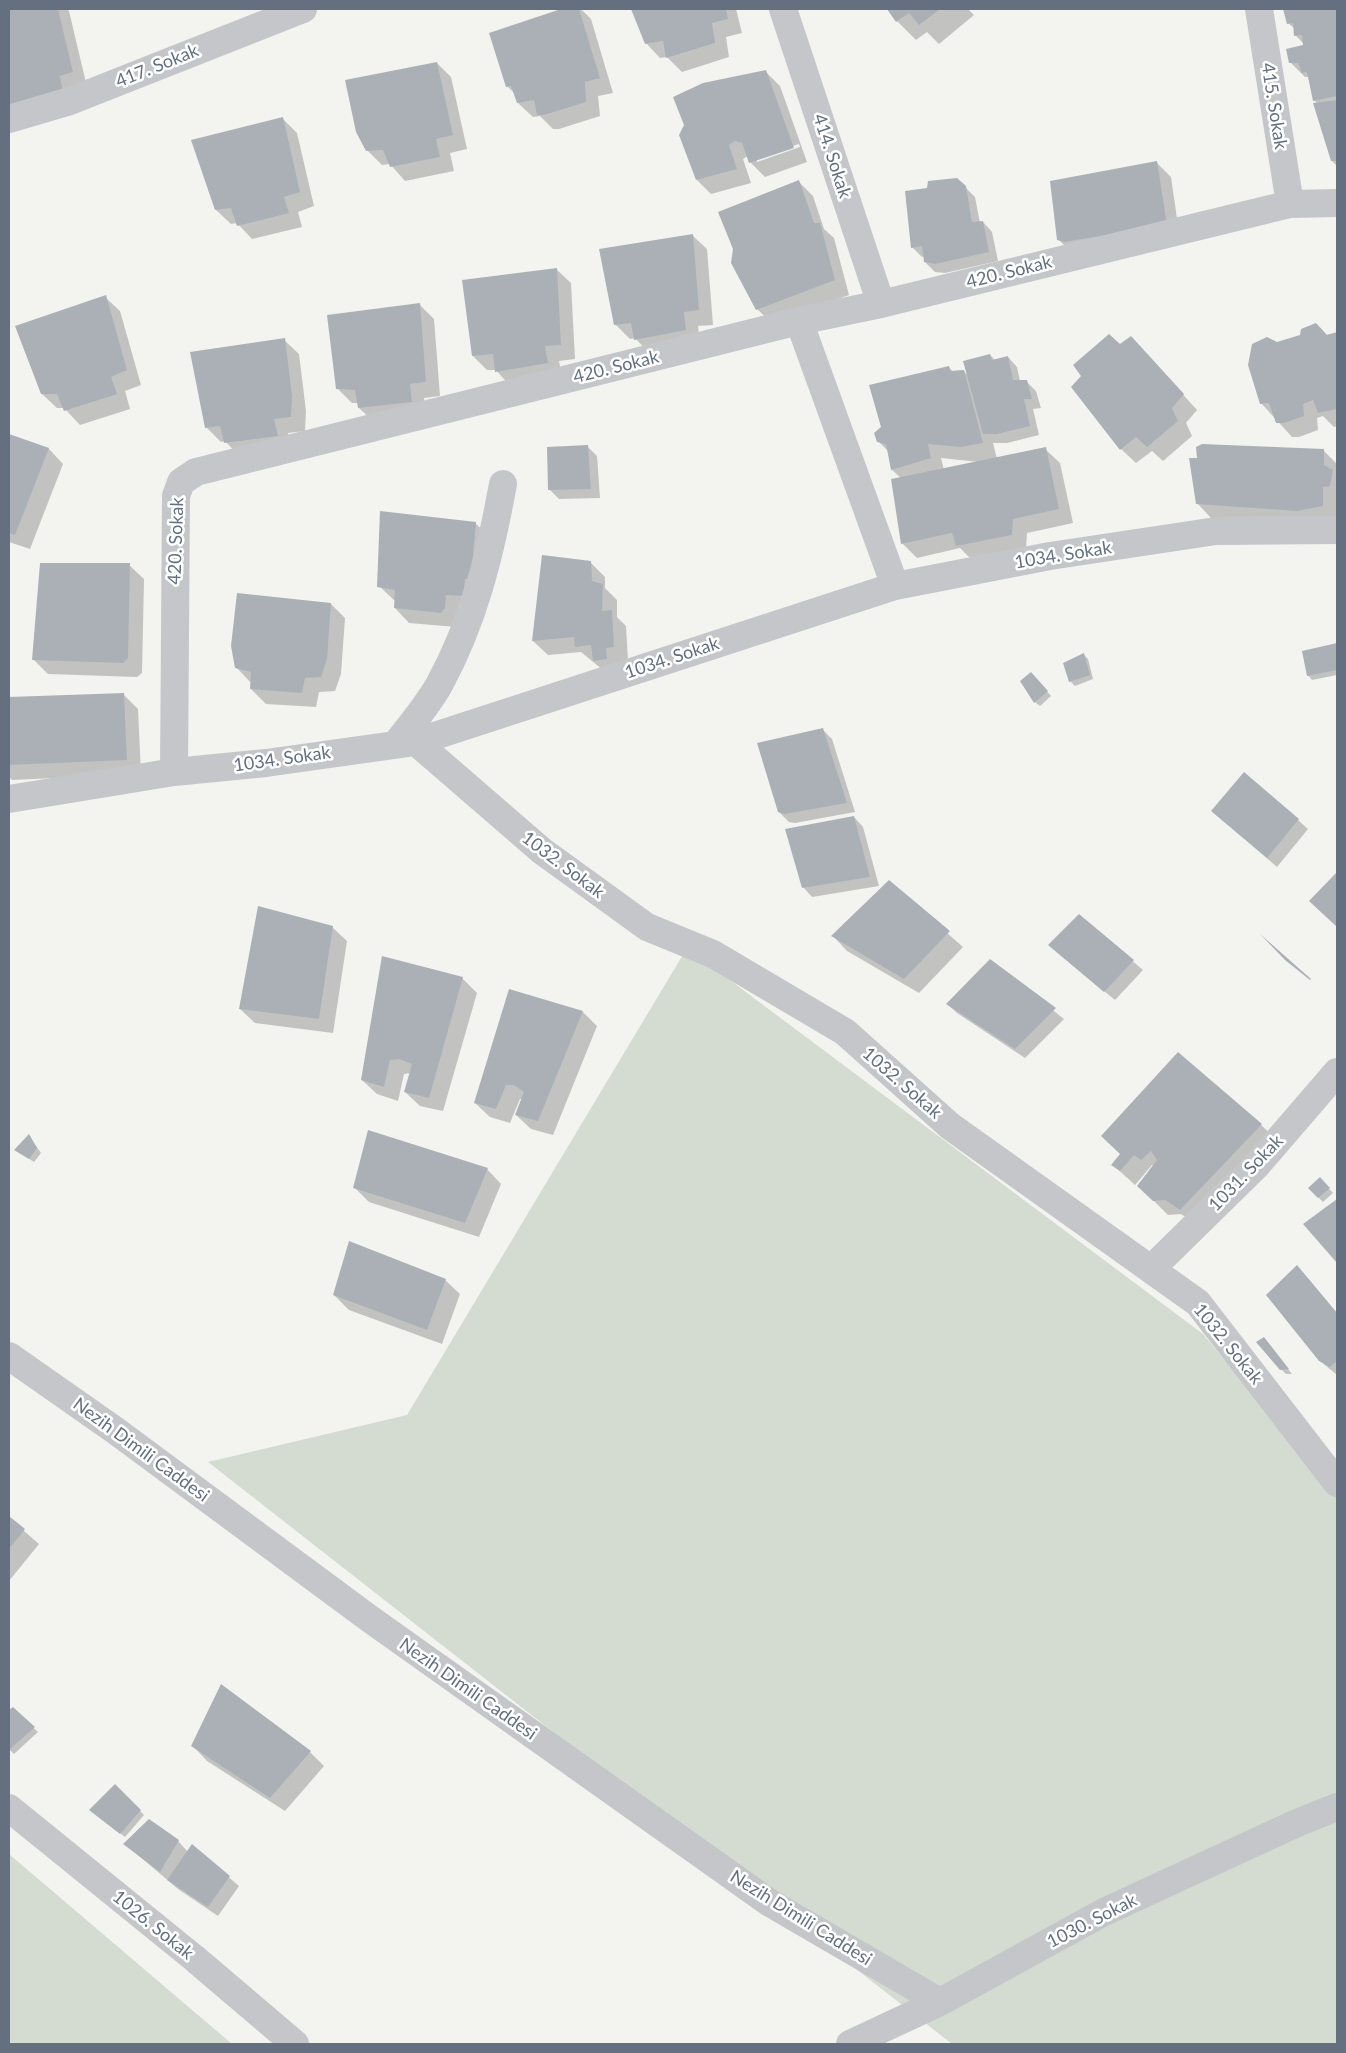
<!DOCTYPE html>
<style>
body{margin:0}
#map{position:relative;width:1346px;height:2053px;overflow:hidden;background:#f3f4f0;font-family:Lato,sans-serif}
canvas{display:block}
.frame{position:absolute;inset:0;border:10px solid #647080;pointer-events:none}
</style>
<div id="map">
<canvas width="1346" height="2053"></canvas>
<div class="frame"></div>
</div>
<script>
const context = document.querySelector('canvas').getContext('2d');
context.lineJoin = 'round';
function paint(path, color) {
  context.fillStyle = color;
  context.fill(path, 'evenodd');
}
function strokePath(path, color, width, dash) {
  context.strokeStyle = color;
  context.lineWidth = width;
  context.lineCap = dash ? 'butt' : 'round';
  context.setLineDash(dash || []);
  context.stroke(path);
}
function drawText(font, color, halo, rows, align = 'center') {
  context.font = font + ' Lato,sans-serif';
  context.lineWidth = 5;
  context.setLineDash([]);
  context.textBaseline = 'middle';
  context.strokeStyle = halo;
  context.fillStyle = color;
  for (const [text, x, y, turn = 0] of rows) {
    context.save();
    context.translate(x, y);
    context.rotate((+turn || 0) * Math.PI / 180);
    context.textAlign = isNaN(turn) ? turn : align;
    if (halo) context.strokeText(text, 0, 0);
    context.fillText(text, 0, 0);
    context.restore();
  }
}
const green = new Path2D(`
 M687 948 1203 1334 1337 1497V2044H952L208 1462 407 1415Z
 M9 1854 232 2044H9Z`);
const shadow = new Path2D(`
 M9 9H67L69 11 87 87 9 106Z
 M565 9H581L591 19 613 93 598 96 600 116 559 129H553L540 116 533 117 518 103 515 94 507 86 490 34Z
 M632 9H736L742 33 726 37 729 57 682 72 667 57 660 58 646 43Z
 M888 9H968L974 15 939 44 927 32 916 40 897 21Z
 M1284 9H1337V166L1332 161 1318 104 1314 100 1308 77H1305L1290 62 1304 44 1296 36 1295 29 1288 23Z
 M437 63 451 77 467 149 450 153 454 171 405 181 390 164 382 165 367 150Z
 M766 72 780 86 807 162 765 177 751 163 748 156 743 159 751 183 711 194 697 180ZM799 144 800 147 757 162V159Z
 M282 118 297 133 314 206 298 212 302 227 252 239 237 223 231 224 216 210Z
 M1157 163 1171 177 1180 239 1073 254 1058 239Z
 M799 182 813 196 824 229 834 238 849 295 772 323 757 309Z
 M965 187 975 197 980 223 983 222 992 232 998 261 945 273 935 272 925 262V256L922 257 912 247Z
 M692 235 707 249 713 325 698 326 700 345 650 354 635 338 630 339 615 324Z
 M556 269 571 283 575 359 559 361 562 377 510 386 496 370H487L473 356 463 281Z
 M105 297 120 311 141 385 125 391 130 409 80 425 64 408H57L42 394Z
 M419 304 434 319 440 396 424 398 426 417 374 422 359 408 358 403H352L337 388Z
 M1337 333V426L1334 427 1323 416 1317 418 1318 430 1299 437H1292L1261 403 1277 343Z
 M1131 337 1197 410 1186 423 1192 436 1163 461 1152 451 1136 463 1121 449 1073 387Z
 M284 340 299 354 306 411 305 431 288 433 292 450 240 457 225 441 221 442 206 427Z
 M990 355 995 360 1008 357 1017 367 1020 381 1027 382 1036 391 1041 408 1033 409 1039 435 1007 443H993L997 459 1045 449 1060 463 1073 523 1027 533 1026 549 972 560 960 548 917 558 902 543 901 478 892 470 889 452 878 441 949 367 953 372 963 371 969 376ZM941 458 979 462 944 470Z
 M9 436 49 449 63 464 30 549 9 542Z
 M587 446 597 456 600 498 559 499 549 489Z
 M1324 451 1337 464V520L1211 518 1197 503Z
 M475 523 490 537 456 627 409 623 395 608V601L379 586Z
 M590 562 605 577V588L617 600V617L626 626 628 661 609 675 581 652 548 655 533 641Z
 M129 565 144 579 142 673 137 677 48 674 34 660Z
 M331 604 345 618 341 674 335 691 319 692 316 707 266 704 251 689V683L237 668Z
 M1336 645 1337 675 1312 680 1308 675Z
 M1084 655 1088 659 1093 679 1075 686 1070 681Z
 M1035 678 1051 696 1040 706 1035 702Z
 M123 694 138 709 141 774 12 780 9 777V699Z
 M822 729 832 739 855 812 795 823 789 822 779 812Z
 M1212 811 1298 820 1308 829 1277 867Z
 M854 817 863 827 879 886 812 897 803 887Z
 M1337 874V926L1310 901Z
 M889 882 963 947 919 993 847 951 833 936Z
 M1079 915 1143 970 1115 1000 1059 954Z
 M332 927 347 941 333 1033 255 1023 240 1009Z
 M990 960 1064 1019 1025 1058 957 1013 947 1004Z
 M462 978 477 993 443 1111 420 1106 405 1092 411 1073 404 1074 398 1101 377 1094 362 1080Z
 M583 1012 597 1026 553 1135 531 1129 516 1115 523 1099H520L510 1123 490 1117 475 1103Z
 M1261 1125 1276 1139 1195 1223 1181 1214 1168 1215 1139 1186 1154 1166 1152 1165 1135 1185 1113 1165 1121 1154Z
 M29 1136 41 1153 34 1162 16 1150Z
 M487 1169 501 1184 479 1237 369 1202 355 1188Z
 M1320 1179 1333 1193 1323 1202 1309 1188Z
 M1337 1201V1261L1305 1224Z
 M1306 1276 1337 1313V1375L1320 1361Z
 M445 1280 460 1294 442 1344 349 1310 334 1295Z
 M1268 1344 1292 1374H1286L1281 1369Z
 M9 1518 39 1544 9 1581Z
 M13 1709 38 1732 14 1754 9 1749V1712Z
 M193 1746 310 1752 324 1766 285 1811 207 1761Z
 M115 1785 144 1815 125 1837 95 1814Z
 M178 1841 188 1852 192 1846 239 1886 218 1916 178 1889 125 1844Z`);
const building = new Path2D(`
 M9 9H58L73 72 60 76 63 94 9 106Z
 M561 9H579L600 78 585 82 586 102 544 115H537L534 100 517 103 511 86 506 87 489 33Z
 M631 9H726L728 19 712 23 715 43 666 58 663 41 645 44Z
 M887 9H940L919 25 909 13 896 22Z
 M1283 9H1337V96L1313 101 1307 72 1302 73 1298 63H1289L1286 49 1303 45 1302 35 1294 36 1293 23 1287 24Z
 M437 62 453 135 436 139 440 157 390 167 383 150 366 151 356 132 345 80Z
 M766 70 794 148 749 163 742 143 735 141 729 145 737 169 696 180 679 135 684 125 673 97 703 83Z
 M1337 100V161H1331L1313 103Z
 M283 117 300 192 284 197 289 213 237 226 231 208 215 210 191 140Z
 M1157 161 1167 225 1064 242 1057 240 1050 181Z
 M957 178 966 186 972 222 983 221 989 252 935 264 924 262 922 246 911 248 905 191 927 188 928 181Z
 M799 180 814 223H820L835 280 756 310 731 263 733 249 718 212Z
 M693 234 699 310 684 312 686 330 634 340 631 323 614 325 599 249Z
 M557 268 561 345 545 346 548 363 495 372 493 354 472 356 462 280Z
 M106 295 127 370 111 377 117 394 64 411 57 394H41L15 326Z
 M420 303 426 382 410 384 412 402 358 408 355 390 336 389 327 315Z
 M1316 323 1327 335 1337 332V409L1318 413 1313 400 1303 404 1304 416 1284 423H1276L1269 403 1260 404 1248 365 1252 344 1267 337 1277 342 1300 335 1301 329Z
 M1109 334 1120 344 1131 336 1184 394 1172 408 1178 421 1147 447 1136 437 1120 450 1071 387 1081 376 1073 365Z
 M285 338 292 396 291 417 274 419 278 436 224 443 220 426 205 428 190 352Z
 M990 354 992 360 1008 356 1013 380H1027L1032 399H1024L1030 426 997 434H983L963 361Z
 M949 366 950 371 964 370 983 443 961 447 928 444 931 458 891 470 886 444 877 442 874 433 881 427 869 385Z
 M9 434 49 448 15 535 9 533Z
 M1202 444 1324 449V465L1333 470 1330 486 1323 487V506L1297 511 1196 504 1189 458H1197L1196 447Z
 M588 445 591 489 548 490 547 447Z
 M1046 447 1059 509 1013 519 1012 535 956 546 952 533 901 544 891 479Z
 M380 511 476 522 471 578 465 579 463 596 446 595 445 608 441 613 394 608 395 590 377 587Z
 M542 555 591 561 592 581 603 584 602 611 612 610 614 647 606 648 607 659 593 661 591 645 575 647 574 637 532 641Z
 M40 563H130L128 658 123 663 32 660Z
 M237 593 331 603 327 659 321 677 305 678 302 693 250 689 251 672 235 668 231 646Z
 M1337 643V670L1307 676 1302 651Z
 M1084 653 1090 675 1069 682 1063 663Z
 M1031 672 1048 691 1034 703 1020 681Z
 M124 693 127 760 9 765V697Z
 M823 728 847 803 785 814 778 812 757 743Z
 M1244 772 1299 819 1267 858 1211 811Z
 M854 816 870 877 802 888 785 829Z
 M1337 872V927L1309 901Z
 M889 880 950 931 904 979 831 936Z
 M258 906 333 926 319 1019 239 1009Z
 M1079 914 1134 960 1104 992 1048 945Z
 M1260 934 1311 979 1310 980 1285 960Z
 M382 956 463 977 429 1098 404 1092 412 1064 399 1059 390 1060 384 1087 361 1080Z
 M990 959 1056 1008 1015 1049 946 1004Z
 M509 989 583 1011 538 1121 515 1115 524 1092 514 1085H506L496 1109 474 1103Z
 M1178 1052 1262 1124 1180 1210 1165 1200 1153 1201 1137 1186 1157 1160 1151 1151 1141 1160 1134 1155 1120 1171 1111 1165 1120 1154 1101 1136Z
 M368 1130 488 1168 465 1223 353 1188Z
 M29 1134 37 1148 29 1159 14 1150Z
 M1320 1177 1330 1188 1318 1198 1308 1188Z
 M1337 1199V1263L1303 1224Z
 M349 1241 446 1279 427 1330 333 1295Z
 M1297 1265 1337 1313V1361L1330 1367 1319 1361 1266 1295Z
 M1264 1337 1289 1369 1280 1370 1256 1342Z
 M9 1516 25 1529 9 1549Z
 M221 1684 311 1751 270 1798 191 1746Z
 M13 1707 35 1727 9 1750V1710Z
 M115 1784 141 1810 120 1834 89 1810Z
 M149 1819 179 1840 160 1872 123 1844Z
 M192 1844 230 1876 208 1907 167 1880Z`);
const minor = new Path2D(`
 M783 9 881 304
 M1259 9 1290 204
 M9 119 70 101 303 9
 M799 321 895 586
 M416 742 542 851 647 927 713 954 845 1032 950 1126 1198 1303 1337 1483
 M396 744C411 725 427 706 439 685 474 621 490 555 503 484
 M174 772 176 496 181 482 196 472 799 321 881 304 1290 204 1337 203
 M9 799 174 772 266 763 416 742 895 586 1050 556 1216 531 1337 530
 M1151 1269 1256 1166 1337 1072
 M9 1356 116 1431 370 1619 770 1903 940 2002
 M9 1808 194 1958 295 2044
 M850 2044 940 2002 1104 1912 1297 1823 1337 1807`);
const streetNames = [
 ["417. Sokak",157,66,-22],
 ["415. Sokak",1274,106,81],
 ["414. Sokak",832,156,72],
 ["420. Sokak",1009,272,-14],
 ["420. Sokak",616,367,-14],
 ["420. Sokak",176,541,-88],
 ["1034. Sokak",1063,555,-9],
 ["1034. Sokak",672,658,-18],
 ["1034. Sokak",282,759,-8],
 ["1032. Sokak",563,865,37],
 ["1032. Sokak",902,1083,41],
 ["1031. Sokak",1246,1173,-46],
 ["1032. Sokak",1228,1344,51],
 ["Nezih Dimili Caddesi",141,1450,36],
 ["Nezih Dimili Caddesi",468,1689,35],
 ["Nezih Dimili Caddesi",801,1918,32],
 ["1030. Sokak",1092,1921,-27],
 ["1026. Sokak",153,1925,39]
];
paint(green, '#d4dbd1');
paint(shadow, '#0003');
paint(building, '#aab0b6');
strokePath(minor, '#c4c6ca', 28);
drawText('18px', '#647080', '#fff', streetNames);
</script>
